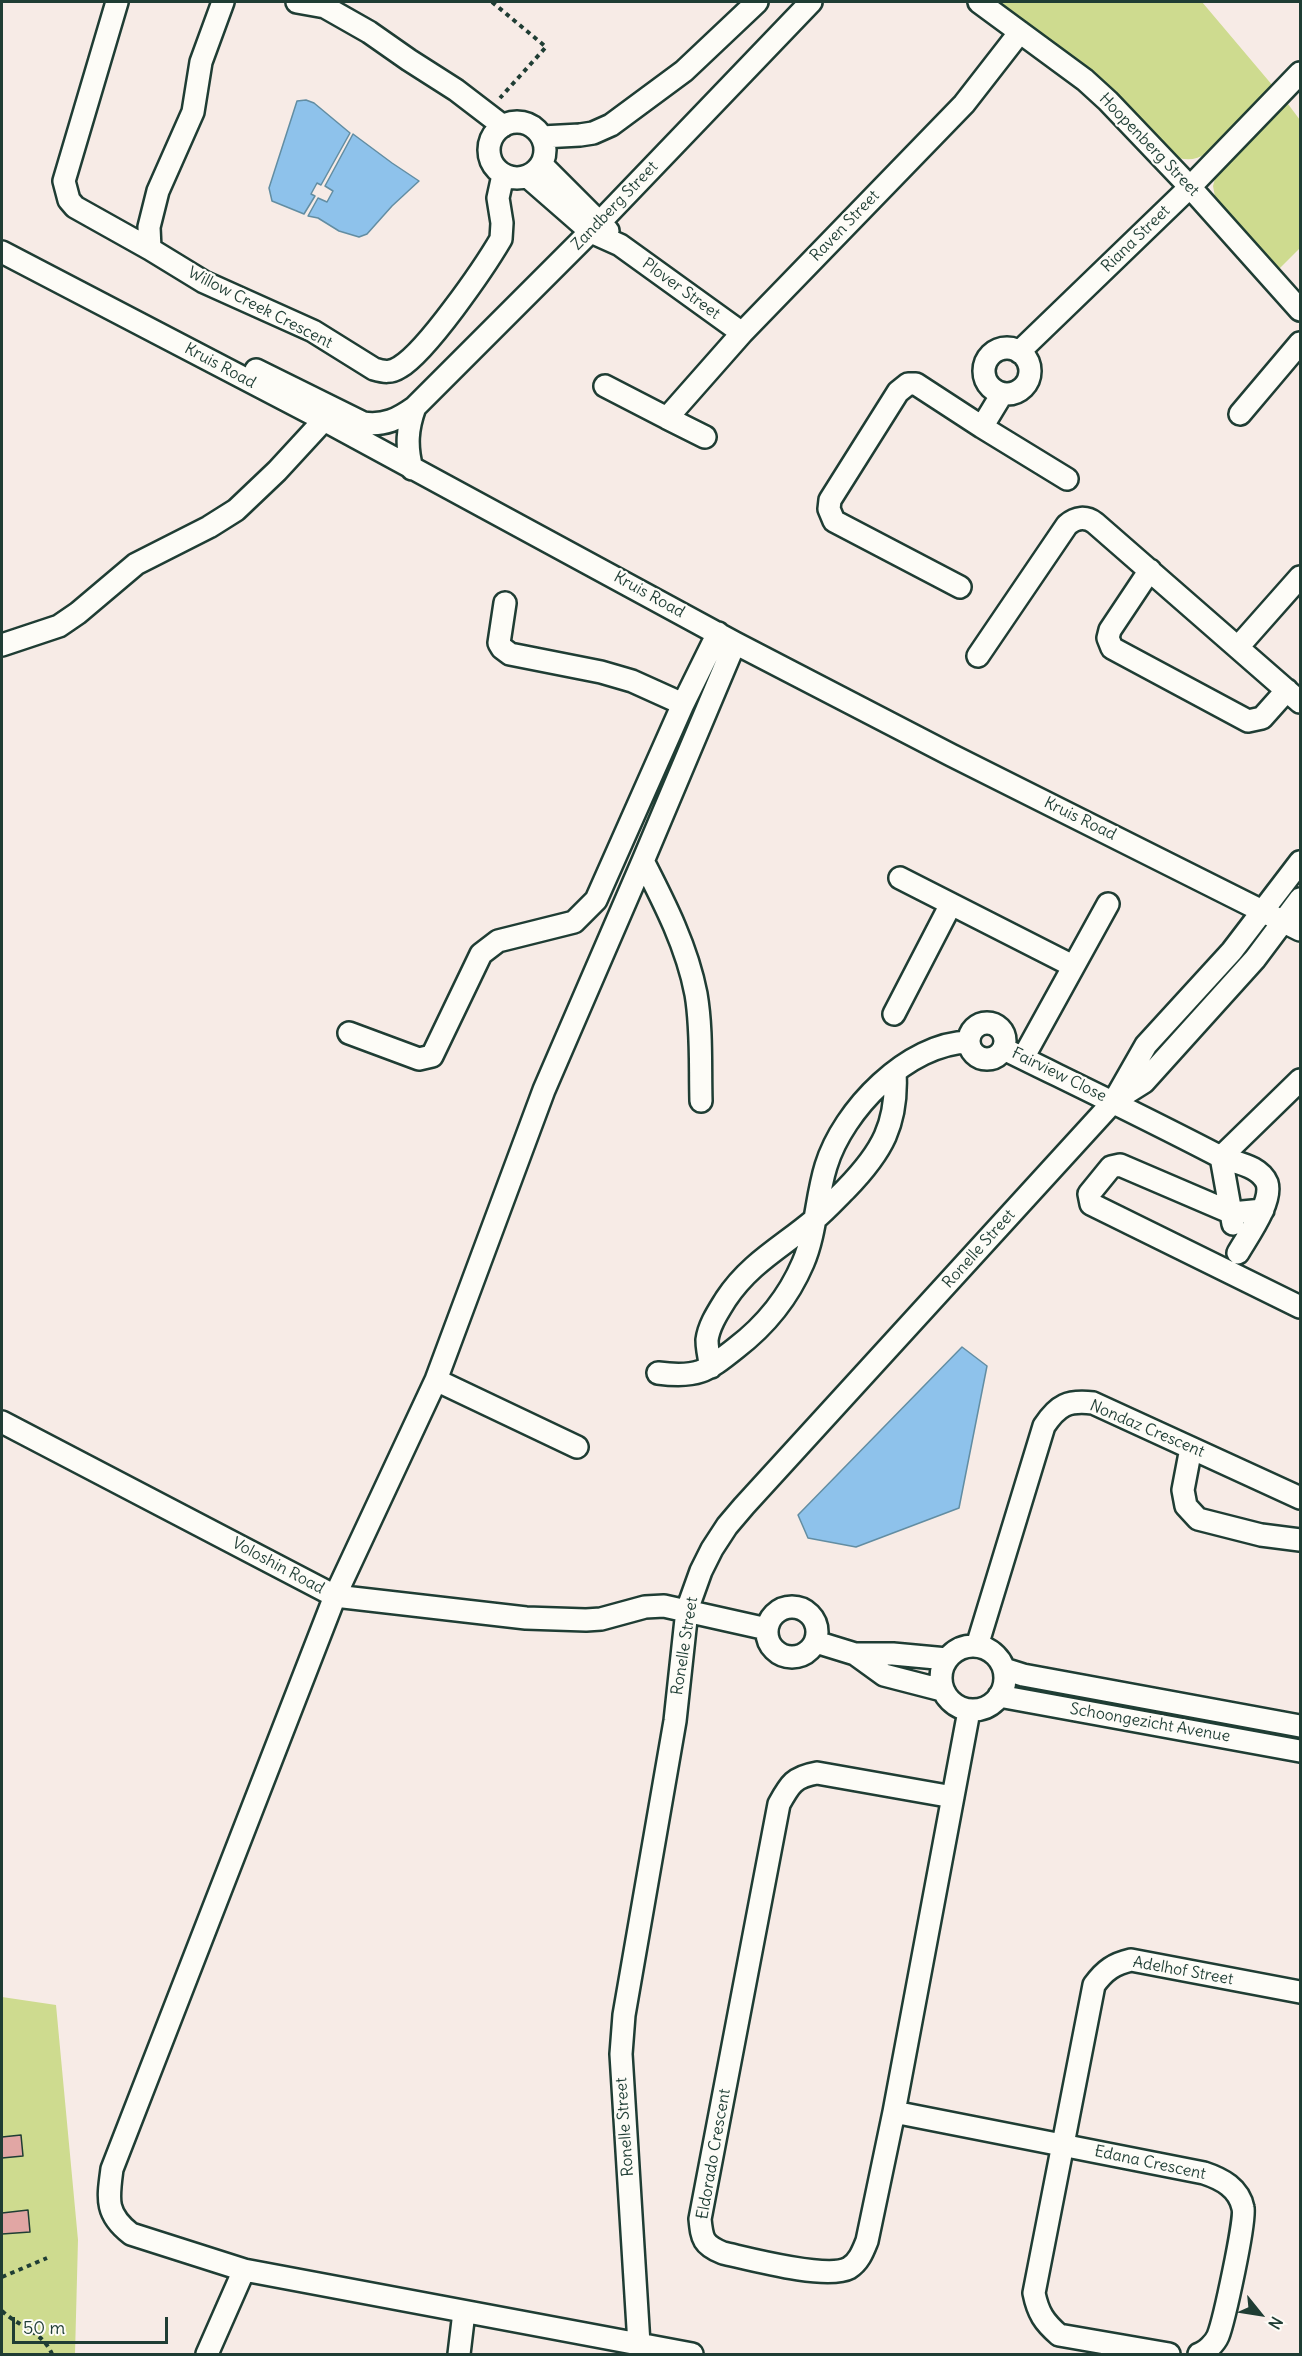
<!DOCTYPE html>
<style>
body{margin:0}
#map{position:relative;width:1302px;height:2356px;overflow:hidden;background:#f7ebe6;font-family:Delius,sans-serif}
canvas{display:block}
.frame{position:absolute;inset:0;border:3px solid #1f3d34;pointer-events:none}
.north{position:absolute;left:1230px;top:2284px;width:60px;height:60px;-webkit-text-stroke:4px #fdfcf7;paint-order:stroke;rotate:120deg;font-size:16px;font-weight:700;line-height:24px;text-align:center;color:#1f3d34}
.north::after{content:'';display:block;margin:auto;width:21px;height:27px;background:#1f3d34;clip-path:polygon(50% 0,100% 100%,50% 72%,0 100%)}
.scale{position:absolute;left:12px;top:2317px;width:156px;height:27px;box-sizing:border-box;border:3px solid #1f3d34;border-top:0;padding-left:8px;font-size:18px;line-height:21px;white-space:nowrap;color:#1f3d34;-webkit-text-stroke:4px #fdfcf7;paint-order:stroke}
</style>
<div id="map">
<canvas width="1302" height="2356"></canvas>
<div class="frame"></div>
<div class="north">N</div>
<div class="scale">50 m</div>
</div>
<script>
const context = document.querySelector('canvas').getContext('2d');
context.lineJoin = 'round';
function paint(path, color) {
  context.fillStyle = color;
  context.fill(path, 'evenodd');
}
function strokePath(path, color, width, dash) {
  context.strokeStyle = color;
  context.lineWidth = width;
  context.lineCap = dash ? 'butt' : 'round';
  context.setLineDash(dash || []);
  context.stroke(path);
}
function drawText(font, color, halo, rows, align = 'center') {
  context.font = font + ' Delius,sans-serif';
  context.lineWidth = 4.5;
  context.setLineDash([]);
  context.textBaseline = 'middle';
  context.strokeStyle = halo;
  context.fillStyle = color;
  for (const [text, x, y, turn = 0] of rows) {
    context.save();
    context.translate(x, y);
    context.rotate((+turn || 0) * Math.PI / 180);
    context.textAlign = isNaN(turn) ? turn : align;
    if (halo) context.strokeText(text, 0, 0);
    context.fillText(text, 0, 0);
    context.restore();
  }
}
const green = new Path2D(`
 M996 2H1202L1273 86 1207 153C1195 161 1184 161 1171 155L1100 80Z
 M1285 100 1300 120V248L1278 270 1216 202 1213 186 1217 171Z
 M2 1997 56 2005 78 2240 75 2354H2Z`);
const water = new Path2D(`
 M306 100 314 103 350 133 321 185 317 183 311 194 315 196 304 214 272 201 269 188 297 101Z
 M353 134 392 163 419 181 392 206 367 234 359 237 339 231 318 218 308 216 318 198 327 202 333 191 325 186Z
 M962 1347 987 1366 959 1508 856 1547 808 1538 798 1515Z`);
const building = new Path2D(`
 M21 2135 23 2156 2 2158V2137Z
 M28 2210 30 2232 2 2234V2213Z`);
const path = new Path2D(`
 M492 2 546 47 500 98
 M2 2277 47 2258
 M2 2311C19 2327 42 2331 52 2354`);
const minor = new Path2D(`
 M117 2 64 181 69 200 75 207 150 249
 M223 2 201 62 193 112 158 191 149 227 150 249 204 282 313 331 374 369C384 372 391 373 400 367 427 351 484 268 501 239L502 223 498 198 503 175
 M297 2 325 7 369 32 409 60 456 90 503 126
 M979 2 1085 80 1108 101 1190 187 1300 310
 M489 150a28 28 0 1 1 56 0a28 28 0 1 1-56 0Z
 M542 137 580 135 593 133 611 125 684 71 757 2
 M542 165 608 231
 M528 177 591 232 620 245 742 333
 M2 252 324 420 735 643 951 755 1300 930
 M984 371a23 23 0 1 1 46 0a23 23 0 1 1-46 0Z
 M1019 352 1190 187 1300 73
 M256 370 363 423C385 426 398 419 415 407L601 221 811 2
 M605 386 667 418 742 333 964 104 1020 32
 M1002 394 982 427 1067 479
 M1240 414 1300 343
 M667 418 705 437
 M412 469C406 446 407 429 415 407
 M1150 570 1110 630 1108 638 1112 648 1248 721 1262 718 1287 690
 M960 587 834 521 829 509 830 500 898 392 908 384H916L982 427
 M505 603 499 643 502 648 510 654 601 672 632 681 683 704
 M2 645 59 626 78 613 136 564 209 527 236 510 277 471 324 420
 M1238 647 1300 577
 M978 656 1067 525C1076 517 1086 516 1095 523L1300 702
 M643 861C665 904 687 947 696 994 702 1029 700 1066 701 1101
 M900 878 1073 966
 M894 1014 951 904
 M969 1041a18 18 0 1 1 36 0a18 18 0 1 1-36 0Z
 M349 1033 419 1059 432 1056 481 954 498 941 574 922 596 900 683 704 718 633
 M1004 1049C1075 1084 1146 1118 1217 1155 1232 1163 1259 1164 1267 1183 1273 1202 1247 1237 1238 1253
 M1023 1058 1108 904
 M1117 1099 1144 1082 1255 959 1300 899
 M1221 1157 1233 1224
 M1221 1157 1300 1080
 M1263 1210 1232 1213 1120 1165 1111 1167 1089 1194 1091 1204 1300 1307
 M711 1367C709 1358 707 1349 707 1340 709 1325 718 1312 726 1299 750 1263 782 1247 814 1220 825 1211 836 1199 846 1189 882 1152 898 1124 895 1072
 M658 1373C697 1378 706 1372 736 1348 766 1325 788 1298 803 1263 816 1233 816 1198 826 1166 843 1110 908 1043 969 1042
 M2 1422 335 1596 526 1618 586 1620 601 1619 645 1607 664 1606 767 1629
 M577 1447 436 1380 544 1090 643 861 735 643
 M1191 1448 1183 1490 1186 1506 1198 1519 1261 1535 1300 1540
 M767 1632a25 25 0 1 1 50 0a25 25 0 1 1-50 0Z
 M816 1642 855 1654 884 1675 942 1690
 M941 1678a32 32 0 1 1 64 0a32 32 0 1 1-64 0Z
 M977 1646 1044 1426C1058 1405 1068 1400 1093 1403L1300 1498
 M855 1654H893L947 1659
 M1004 1669 1023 1675 1300 1726
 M999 1696 1300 1751
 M953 1797 817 1773C794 1777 790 1784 779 1804L700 2219C702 2239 703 2245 723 2253 750 2259 827 2280 849 2268 859 2262 863 2251 867 2241L894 2112 969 1711
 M894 2112 1204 2173C1222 2179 1239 2188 1243 2208 1246 2220 1224 2321 1218 2336 1215 2343 1206 2352 1199 2354
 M244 2270 131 2234C105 2214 108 2199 112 2169L335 1596 436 1380
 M639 2344 621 2054 624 2015 675 1721 687 1610 701 1571 712 1549 727 1526 744 1506 1114 1101 1146 1045 1232 951 1300 862
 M207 2354 244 2270 692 2354
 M459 2354 464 2312
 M1169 2354 1059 2335C1044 2322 1038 2313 1034 2293L1094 1985C1105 1970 1114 1964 1131 1960L1300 1992`);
const streetNames = [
 ["Hoopenberg Street",1149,145,46],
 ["Zandberg Street",615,206,-46],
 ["Raven Street",845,226,-46],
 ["Riana Street",1136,239,-44],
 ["Plover Street",681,289,36],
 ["Willow Creek Crescent",260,308,27],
 ["Kruis Road",220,366,28],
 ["Kruis Road",649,595,29],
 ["Kruis Road",1080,819,26],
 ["Fairview Close",1059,1075,26],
 ["Ronelle Street",979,1249,-48],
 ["Nondaz Crescent",1147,1429,23],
 ["Voloshin Road",278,1566,28],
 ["Ronelle Street",685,1646,-81],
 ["Schoongezicht Avenue",1150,1723,10],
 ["Adelhof Street",1183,1971,10],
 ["Ronelle Street",625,2127,-94],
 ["Eldorado Crescent",714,2154,-80],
 ["Edana Crescent",1150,2163,12]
];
paint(green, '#cedb8f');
paint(water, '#8ec2eb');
strokePath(water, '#628da2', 1.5);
paint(building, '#e1a6a4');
strokePath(building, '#1f3d34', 1.5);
strokePath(minor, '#1f3d34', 26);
strokePath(path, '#1f3d34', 4, [4.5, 4.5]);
strokePath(minor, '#fdfcf7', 21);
drawText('16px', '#1f3d34', '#fdfcf7', streetNames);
</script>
